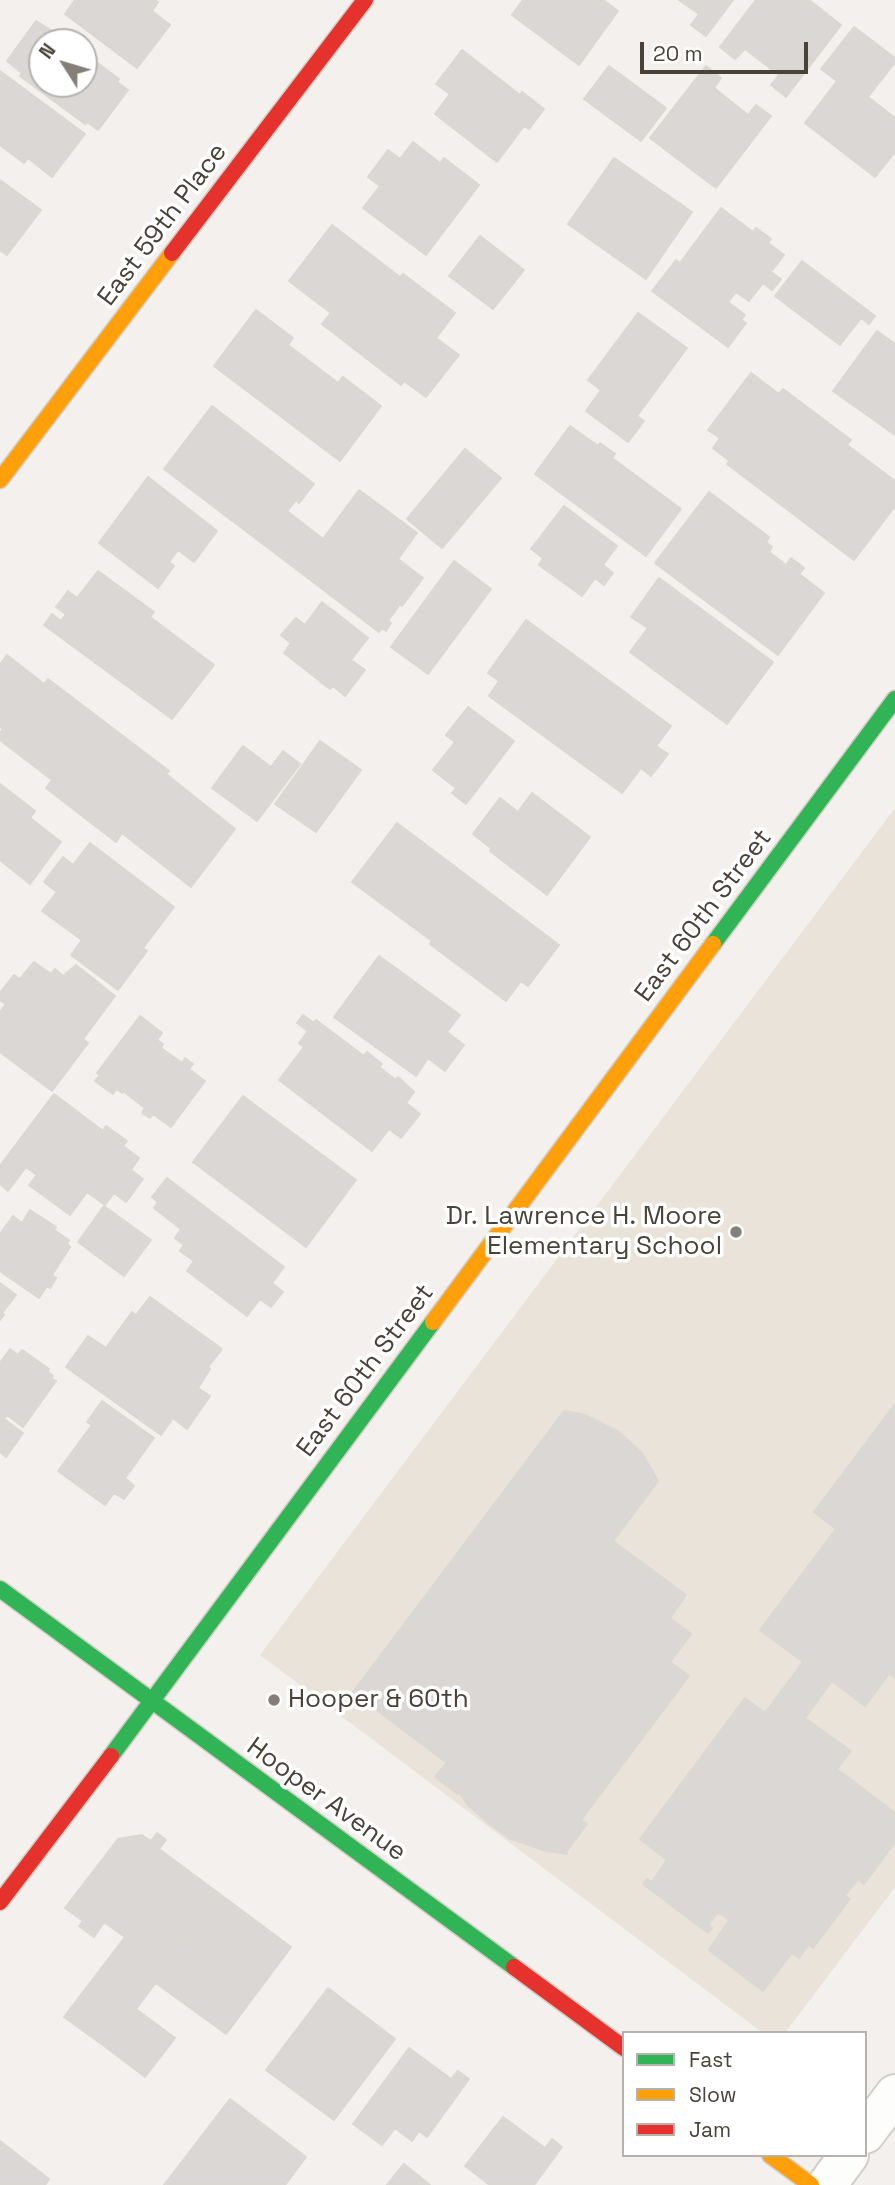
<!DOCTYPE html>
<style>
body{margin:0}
#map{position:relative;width:895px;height:2185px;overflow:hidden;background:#f3f0ed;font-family:"Space Grotesk",sans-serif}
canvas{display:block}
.legend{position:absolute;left:622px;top:2031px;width:245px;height:126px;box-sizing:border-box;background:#fff;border:2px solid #b6b3af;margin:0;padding:9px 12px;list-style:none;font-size:21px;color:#494238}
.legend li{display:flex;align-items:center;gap:14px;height:35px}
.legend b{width:35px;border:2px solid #b6b3af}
.north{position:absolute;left:28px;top:28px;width:70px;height:70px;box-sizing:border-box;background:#fff;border:2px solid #b6b3af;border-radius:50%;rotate:307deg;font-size:19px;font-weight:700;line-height:28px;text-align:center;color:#494238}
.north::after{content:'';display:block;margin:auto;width:24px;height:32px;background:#847f77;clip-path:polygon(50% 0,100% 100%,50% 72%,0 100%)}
.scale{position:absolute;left:640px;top:42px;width:168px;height:32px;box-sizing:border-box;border:4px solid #494238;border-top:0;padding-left:9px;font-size:21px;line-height:24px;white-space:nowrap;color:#494238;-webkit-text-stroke:5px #fff;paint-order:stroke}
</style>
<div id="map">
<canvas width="895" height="2185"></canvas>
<ul class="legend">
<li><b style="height:9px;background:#30b455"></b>Fast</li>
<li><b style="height:9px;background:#ff9f0a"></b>Slow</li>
<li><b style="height:9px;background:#e5322d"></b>Jam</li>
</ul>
<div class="north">N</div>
<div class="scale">20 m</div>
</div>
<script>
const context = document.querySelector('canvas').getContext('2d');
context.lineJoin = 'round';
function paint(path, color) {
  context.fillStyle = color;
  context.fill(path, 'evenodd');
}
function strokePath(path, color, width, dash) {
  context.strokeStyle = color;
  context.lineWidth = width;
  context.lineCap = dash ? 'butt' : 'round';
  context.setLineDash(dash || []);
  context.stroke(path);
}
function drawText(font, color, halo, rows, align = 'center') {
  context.font = font + ' "Space Grotesk",sans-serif';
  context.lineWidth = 7;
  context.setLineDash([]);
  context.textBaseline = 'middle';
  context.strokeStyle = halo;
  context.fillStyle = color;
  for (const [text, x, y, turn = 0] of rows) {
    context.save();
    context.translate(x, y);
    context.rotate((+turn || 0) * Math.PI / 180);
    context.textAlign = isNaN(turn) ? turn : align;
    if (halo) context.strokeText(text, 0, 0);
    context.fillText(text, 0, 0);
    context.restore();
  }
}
const education = new Path2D(`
 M895 808V1887L785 2033H763L260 1655Z`);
const building = new Path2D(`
 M75 0H155L158 2 152 11 170 25 137 68 65 14Z
 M523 0H603L618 11 579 65 512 15Z
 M679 0H733L706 36 691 25 699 14Z
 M756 0H809L841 25 786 97 771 85 779 75 745 49 735 59 720 47Z
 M36 21 70 42H42V84H84V53L119 79 117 82 128 90 98 130 87 122 85 124 20 76 22 73 7 61Z
 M854 27 895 58V62L868 97 895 118V152L875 177 805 123 837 81 821 69Z
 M462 50 520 95 522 92 544 109 529 129 524 126 497 162 435 114 450 94 436 84Z
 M609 66 666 108 641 141 584 99Z
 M706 66 721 78 714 88 748 115 756 105 771 116 716 188 650 138Z
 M0 71 85 134 52 177 28 158 24 163 0 145Z
 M413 142 440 163 444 158 479 185 426 255 363 208 380 186 368 177 388 150 400 159Z
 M614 158 692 212 646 279 568 224Z
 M0 180 41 210 7 255 0 250Z
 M721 208 753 232 756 228 771 239 768 243 784 255 771 272 781 279 772 290 763 283 749 301 736 292 728 302 745 315 741 320 746 323 728 347 652 291 676 260 680 263Z
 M332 225 400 277 403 274 455 313 436 338 459 355 426 397 404 381 401 385 322 324 331 313 289 281Z
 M480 236 524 270 493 309 449 276Z
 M802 261 875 316 869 324 861 318 840 345 775 296Z
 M256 310 293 338 288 345 338 383 343 377 381 406 340 461 214 366Z
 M638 313 687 348 637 416 644 421 628 442 586 411 601 390 588 380Z
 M877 331 895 344V435L833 391Z
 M751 373 779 394 783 389 851 440 847 445 895 481V506L854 560 727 464 730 461 713 448 720 438 708 430Z
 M212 406 314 484 299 503 296 500 287 511 323 539 359 490 417 533 398 559 423 578 402 606 400 604 388 621 391 623 386 631 382 628 379 632 164 469Z
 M570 426 598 446 600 443 615 454 612 458 681 509 646 556 535 474Z
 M465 449 501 478 442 548 407 519Z
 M148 477 217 531 194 562 178 550 169 562 174 566 158 588 99 543Z
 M709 492 769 537 766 542 772 547 769 552 786 565 791 558 804 568 799 574 824 593 778 655 655 563Z
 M564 506 617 546 603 565 613 573 604 585 595 578 582 596 539 565 543 558 531 549Z
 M454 561 491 589 428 674 391 647Z
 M98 571 154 612 150 617 214 665 172 719 44 625 52 614 61 621 66 614 56 607 68 591 77 598Z
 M659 578 773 662 727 724 630 652 648 628 631 617Z
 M322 602 368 638 351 660 365 670 345 696 333 686 330 689 284 653 291 643 281 635 296 618 305 625Z
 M526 620 671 726 656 746 668 754 651 776 641 768 622 793 489 696 499 681 488 673Z
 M7 655 44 684 48 679 169 771 166 774 235 829 191 887 122 833 116 842 46 788 52 780 0 740V733L3 729 0 727V665Z
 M468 707 514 741 466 804 452 793 456 788 433 770 455 742 446 735Z
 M320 741 361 770 316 832 275 804Z
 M243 746 271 767 283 751 300 764 257 821 212 788Z
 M0 784 35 811 30 818 61 842 30 884 0 860Z
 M532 793 590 837 547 895 490 851 491 848 473 834 500 798 518 812Z
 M397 823 559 945 528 986 521 981 506 1001 430 944 432 941 352 882Z
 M90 843 174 907 143 948 147 951 118 990 71 955 82 940 42 911 57 892 44 882 63 857 73 865Z
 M379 956 460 1015 447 1032 464 1045 445 1071 428 1058 416 1076 334 1017Z
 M34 962 51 974 55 969 63 976 76 965 115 996 83 1039 88 1043 52 1091 0 1052V1012L6 1004 0 1000V993L14 975 20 979Z
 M303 1015 314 1023 316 1020 364 1056 367 1052 382 1064 379 1067 396 1080 398 1077 414 1092 406 1103 420 1114 401 1138 389 1129 372 1151 279 1080 304 1047 299 1043 308 1031 297 1023Z
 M140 1016 162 1033 157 1040 163 1044 161 1048 182 1063 185 1058 193 1064 189 1069 205 1081 171 1127 153 1114 150 1118 142 1113 145 1108 123 1091 122 1093 116 1089 113 1094 95 1081 100 1075 97 1073Z
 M54 1094 103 1131 106 1126 127 1141 123 1146 139 1158 131 1170 143 1179 126 1202 114 1193 105 1205 87 1192 70 1215 29 1185 37 1175 26 1167 8 1191 0 1184V1166Z
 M243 1096 356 1180 306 1247 193 1162Z
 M167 1178 284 1267 272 1283 283 1292 271 1307 260 1299 247 1316 187 1271 194 1261 180 1251 184 1245 175 1238 181 1229 154 1208 158 1202 152 1197Z
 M104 1206 151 1240 124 1276 78 1242Z
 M30 1210 56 1227 54 1230 69 1240 67 1244 70 1247 52 1275 56 1278 50 1288 47 1286 39 1298 0 1271V1234L13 1216 22 1223Z
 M0 1283 16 1295 2 1313 4 1315 0 1320Z
 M150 1297 222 1349 208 1367 210 1369 198 1388 210 1396 187 1429 173 1418 161 1435 66 1367 88 1336 106 1348 132 1312 136 1315Z
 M10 1349 18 1355 22 1350 49 1369 47 1371 53 1376 51 1379 56 1381 23 1427 7 1415 4 1419 23 1433 6 1457 0 1452V1363Z
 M102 1401 154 1438 125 1478 134 1486 124 1499 114 1493 105 1505 58 1471 92 1425 87 1422Z
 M895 1404V1678L889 1674 865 1706 832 1681 805 1718 851 1751 837 1769 895 1813V1842L864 1884 858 1879 845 1896 850 1899 813 1948 809 1944 799 1958 792 1953 763 1991 709 1950 729 1920 718 1912 708 1925 712 1928 708 1933 643 1884 647 1879 652 1882 667 1860 640 1839 745 1698 765 1713 803 1662 760 1630 836 1529 814 1512Z
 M564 1411 585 1415 619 1432 642 1453 658 1481 613 1541 686 1595 670 1618 691 1634 670 1662 689 1676 581 1820 587 1824 566 1852 567 1854 546 1851 509 1838 491 1825 468 1805 459 1792 458 1794 435 1777 447 1763 353 1692Z
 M157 1833 166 1840 159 1849 221 1895 107 2048 64 2017 125 1937 104 1922 94 1937 79 1926 83 1921 65 1908 118 1839 142 1835 151 1841Z
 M221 1895 291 1947 226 2034 156 1983Z
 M328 1988 395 2039 334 2120 266 2070Z
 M136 2009 175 2038 145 2077 107 2048Z
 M409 2048 451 2079 458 2071 469 2079 427 2137 419 2131 412 2141 395 2128 382 2145 353 2124Z
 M230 2099 306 2157 285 2185H164Z
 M503 2117 545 2148 552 2139 562 2147 534 2185H490L465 2166Z
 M0 2141 49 2179 45 2185H0Z
 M404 2164 430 2185H387Z`);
const street = new Path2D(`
 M865 2134 895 2094
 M827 2185 849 2155`);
const fast = new Path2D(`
 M713 944 895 699
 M0 1589 514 1967
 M111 1756 433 1322`);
const slow = new Path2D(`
 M0 480 172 253
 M433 1322 713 944
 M770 2155 811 2185`);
const jam = new Path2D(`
 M172 253 365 0
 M0 1902 111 1756
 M514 1967 624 2048`);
const markers = [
 [736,1232,7,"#847f77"],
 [274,1700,7,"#847f77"]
];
const streetNames = [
 ["East 59th Place",163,225,-53],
 ["East 60th Street",704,916,-53],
 ["East 60th Street",366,1371,-53],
 ["Hooper Avenue",326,1800,36]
];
const poiNames = [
 ["Dr. Lawrence H. Moore",722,1217],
 ["Elementary School",722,1247],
 ["Hooper & 60th",288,1700,"left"]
];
paint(education, '#e9e3d9');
paint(building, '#dbd7d4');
strokePath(building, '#dbd7d3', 2);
strokePath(street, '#d1ceca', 42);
strokePath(fast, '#d2cdc4', 19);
strokePath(slow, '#d2cdc4', 19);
strokePath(jam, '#d2cdc4', 19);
strokePath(street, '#fdfdfc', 38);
strokePath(fast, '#30b455', 16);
strokePath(slow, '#ff9f0a', 16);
strokePath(jam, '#e5322d', 16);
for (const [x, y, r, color] of markers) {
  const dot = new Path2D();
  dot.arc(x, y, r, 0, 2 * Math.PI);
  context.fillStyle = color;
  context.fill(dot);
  strokePath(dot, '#fff', 2.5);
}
drawText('26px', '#494238', '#fff', streetNames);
drawText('26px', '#494238', '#fff', poiNames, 'right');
</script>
